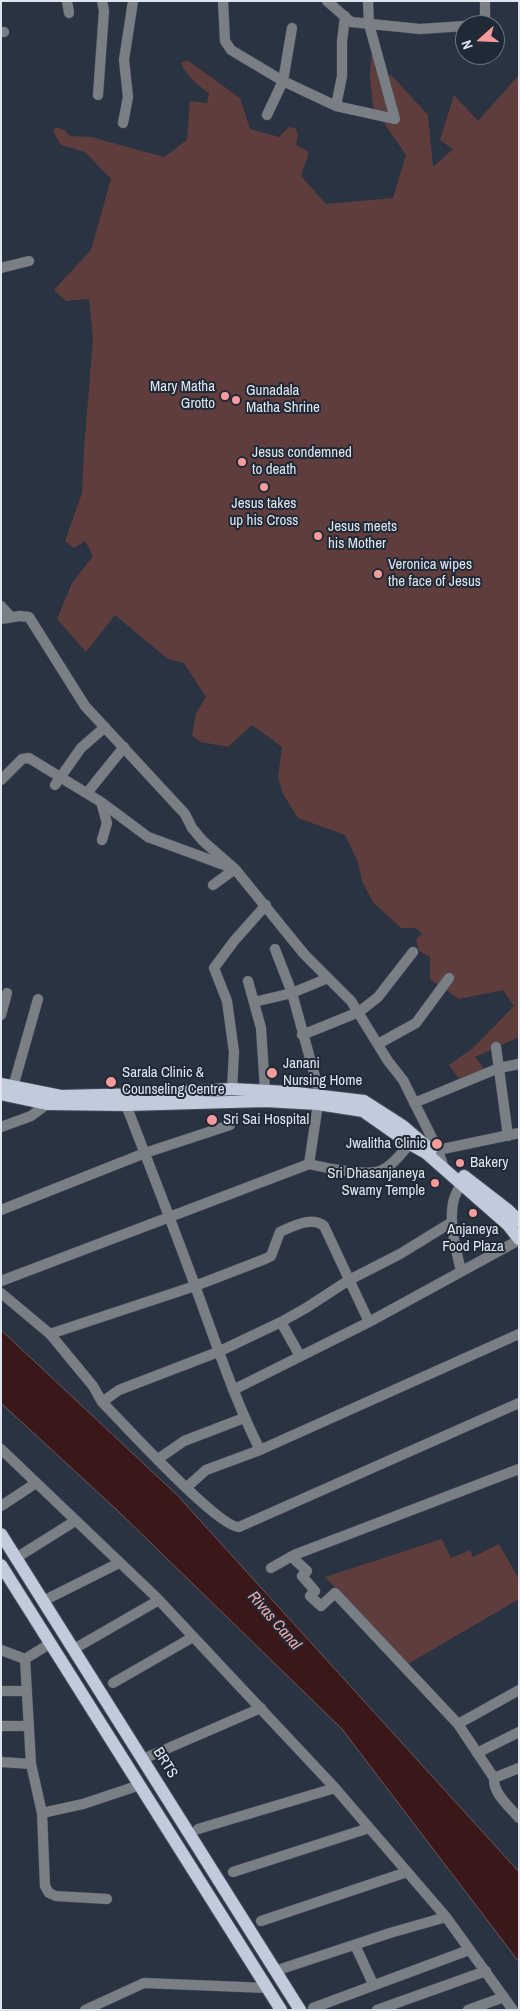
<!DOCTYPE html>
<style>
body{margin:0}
#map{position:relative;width:520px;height:2011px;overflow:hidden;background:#2a3341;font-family:"Archivo Narrow",sans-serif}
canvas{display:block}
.frame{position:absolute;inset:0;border:2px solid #dfe5ee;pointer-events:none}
.north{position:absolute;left:455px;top:15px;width:50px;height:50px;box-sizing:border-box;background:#202936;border:1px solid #6c7480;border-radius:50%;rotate:250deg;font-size:14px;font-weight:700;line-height:20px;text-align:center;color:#dfe5ee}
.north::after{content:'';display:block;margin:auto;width:18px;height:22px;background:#f59b9c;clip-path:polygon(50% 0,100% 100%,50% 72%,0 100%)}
</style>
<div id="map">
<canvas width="520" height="2011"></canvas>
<div class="frame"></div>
<div class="north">N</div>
</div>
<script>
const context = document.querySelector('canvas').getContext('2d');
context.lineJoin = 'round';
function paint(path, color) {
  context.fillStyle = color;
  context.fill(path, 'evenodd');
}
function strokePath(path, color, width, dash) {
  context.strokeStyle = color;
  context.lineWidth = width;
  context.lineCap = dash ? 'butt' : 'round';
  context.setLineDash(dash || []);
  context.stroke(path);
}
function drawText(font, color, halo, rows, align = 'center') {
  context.font = font + ' "Archivo Narrow",sans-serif';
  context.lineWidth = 4;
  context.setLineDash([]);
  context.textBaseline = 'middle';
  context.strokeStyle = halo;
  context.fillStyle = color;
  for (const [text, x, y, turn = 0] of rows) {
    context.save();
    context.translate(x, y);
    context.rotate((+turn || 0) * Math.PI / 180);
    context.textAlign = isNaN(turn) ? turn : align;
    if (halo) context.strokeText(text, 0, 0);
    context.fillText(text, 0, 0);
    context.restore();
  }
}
const green = new Path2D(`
 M372 44 378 77 391 75 428 115 433 167 453 149 440 140 454 95 478 121 519 75V1037L475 1057 486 1071 462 1083 449 1065 473 1048 514 1006 503 990 459 999 430 979V957L419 951 416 940 422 933 415 928H401L373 902 362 881 358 862 345 835 298 818 283 794 278 777 282 747 252 725 228 747 201 742 192 736 196 713 206 697 184 663 168 659 115 615 86 652 57 619 72 583 93 556 85 541 74 548 65 541 82 493 84 448 93 340 89 299 66 301 54 290 91 250 111 179 85 152 61 145 53 131 56 127 64 130 70 136 91 137 164 157 187 140 190 101 207 103 209 93C198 86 186 75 181 63L187 60 240 98 250 129 279 137 289 127 295 128 298 134 296 145 309 152 301 176 326 204 393 198 406 155 373 107 370 78Z
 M442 1539 451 1558 470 1550 473 1557 499 1544 519 1579V1599L408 1664 325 1577Z`);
const water = new Path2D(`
 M1 1330 177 1495 519 1872V1962L342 1729 117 1510 1 1403Z`);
const minor = new Path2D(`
 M67 1 69 13
 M223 1 225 41 231 50 283 81 336 106 395 119 369 24 368 1
 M327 1 351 22 420 29 465 26
 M485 1V25
 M1 32H4
 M98 95 104 11 102 1
 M336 106 342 76V42L345 16
 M267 115 283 81 292 28
 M123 123 128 97 124 60 133 1
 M1 268 29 261
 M1 606 11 617
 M1 619 20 616 29 617 85 706 185 814 192 828 203 841 235 869 304 954 351 1001 388 1061 403 1080 438 1150 444 1168
 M1 780 22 759 29 758 101 802 148 837 235 869 213 885
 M55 785 81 748 105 727
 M87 793 124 747
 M101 802 107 823 102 840
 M275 949 292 993 320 1095
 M248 981 261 1028 265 1090
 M254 1002 292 993 328 978
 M1 1015 7 993
 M302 1035 359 1012 378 997 413 952
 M378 1044 416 1023 449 978
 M496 1047 508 1136
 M13 1087 38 999
 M232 1089 234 1052 227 1001 214 968 234 941 266 905
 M414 1103 499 1068 519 1064
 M126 1105C149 1164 172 1223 194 1283 215 1340 233 1396 260 1450
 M1 1127 31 1116 47 1104
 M438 1150 519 1133
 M309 1164 318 1104
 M461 1184C458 1190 454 1196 453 1203 449 1225 456 1249 461 1271
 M1 1210 145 1153 230 1125
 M1 1281 309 1164C326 1168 365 1176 380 1171 392 1167 402 1152 410 1144
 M1 1293 50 1334 93 1386 102 1402 119 1390 218 1352 281 1322 300 1356
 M281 1322 306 1308 349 1280 400 1254 452 1222
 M50 1334 195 1286 265 1259 271 1256 280 1232C293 1226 312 1216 324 1226L369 1322
 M233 1390 369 1322 519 1240
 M102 1402C122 1422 218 1528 239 1527L519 1403
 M1 1449 156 1597 335 1788 446 1917 513 2010
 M158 1459 184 1441 244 1418
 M187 1487 206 1470 260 1450 519 1334
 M1 1506 36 1483
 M292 1557 307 1571 302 1576 315 1591 310 1596 321 1606 335 1593 458 1724 494 1778 519 1768
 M16 1558 75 1521
 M271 1568 294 1555 519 1469
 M43 1601 119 1563
 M51 1643 25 1659 31 1764 42 1813 45 1886 49 1893 56 1896 107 1899
 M74 1649 159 1600
 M1 1650 25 1659
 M113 1683 193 1637
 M1 1691H27
 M458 1724 519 1690
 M1 1726H29
 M477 1753 519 1732
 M143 1759 261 1708
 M1 1762 31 1764
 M494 1778C493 1794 509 1806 519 1818
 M42 1813 83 1804 140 1785
 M198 1829 335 1788
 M233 1872 369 1828
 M261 1921 407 1872
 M355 1945 373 1984
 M275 1971 390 1933 446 1917
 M313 2008 469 1950
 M85 2010 144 1983 267 1988
 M377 2010 486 1971
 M468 2010 504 1997`);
const major = new Path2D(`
 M1 1084 61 1096 144 1094 232 1089 288 1092 364 1101 403 1126 431 1150
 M1 1094 47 1104 126 1105 265 1101 318 1104 363 1111 410 1144 426 1153 508 1225 519 1239
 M464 1176 508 1210 519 1221
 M1 1534 300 2010
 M1 1565 281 2010`);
const markers = [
 [225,396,5,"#f59b9c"],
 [236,400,5,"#f59b9c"],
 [242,462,5,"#f59b9c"],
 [264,487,5,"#f59b9c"],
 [318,536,5,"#f59b9c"],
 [378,574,5,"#f59b9c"],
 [272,1073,6,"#f59b9c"],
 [111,1082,6,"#f59b9c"],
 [212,1120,6,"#f59b9c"],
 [437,1144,6,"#f59b9c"],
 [460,1163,5,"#f59b9c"],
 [435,1183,5,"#f59b9c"],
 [473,1213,5,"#f59b9c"]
];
const poiNames = [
 ["Mary Matha",215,387,"right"],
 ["Grotto",215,404,"right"],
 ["Gunadala",246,391],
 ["Matha Shrine",246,408],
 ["Jesus condemned",252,453],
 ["to death",252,470],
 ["Jesus takes",264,504,"center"],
 ["up his Cross",264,521,"center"],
 ["Jesus meets",328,527],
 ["his Mother",328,544],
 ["Veronica wipes",388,565],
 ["the face of Jesus",388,582],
 ["Janani",283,1064],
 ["Nursing Home",283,1081],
 ["Sarala Clinic &",122,1073],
 ["Counseling Centre",122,1090],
 ["Sri Sai Hospital",223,1120],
 ["Jwalitha Clinic",426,1144,"right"],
 ["Bakery",470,1163],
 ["Sri Dhasanjaneya",425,1174,"right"],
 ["Swamy Temple",425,1191,"right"],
 ["Anjaneya",473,1230,"center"],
 ["Food Plaza",473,1247,"center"]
];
const streetNames = [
 ["BRTS",165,1763,58]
];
const waterNames = [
 ["Rivas Canal",274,1621,49]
];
paint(green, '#5f3d3d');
paint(water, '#3a1718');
strokePath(water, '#6c5558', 1);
strokePath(minor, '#474f5d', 11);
strokePath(major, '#474f5d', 14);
strokePath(minor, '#7a7f86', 10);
strokePath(major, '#c1cbdb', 12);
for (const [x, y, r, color] of markers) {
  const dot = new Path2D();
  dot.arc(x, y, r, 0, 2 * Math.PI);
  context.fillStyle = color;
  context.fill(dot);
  strokePath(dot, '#202936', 2);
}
drawText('15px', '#dfe5ee', '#202936', poiNames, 'left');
drawText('15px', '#dfe5ee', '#202936', streetNames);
drawText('italic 16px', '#f4abab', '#202936', waterNames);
</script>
